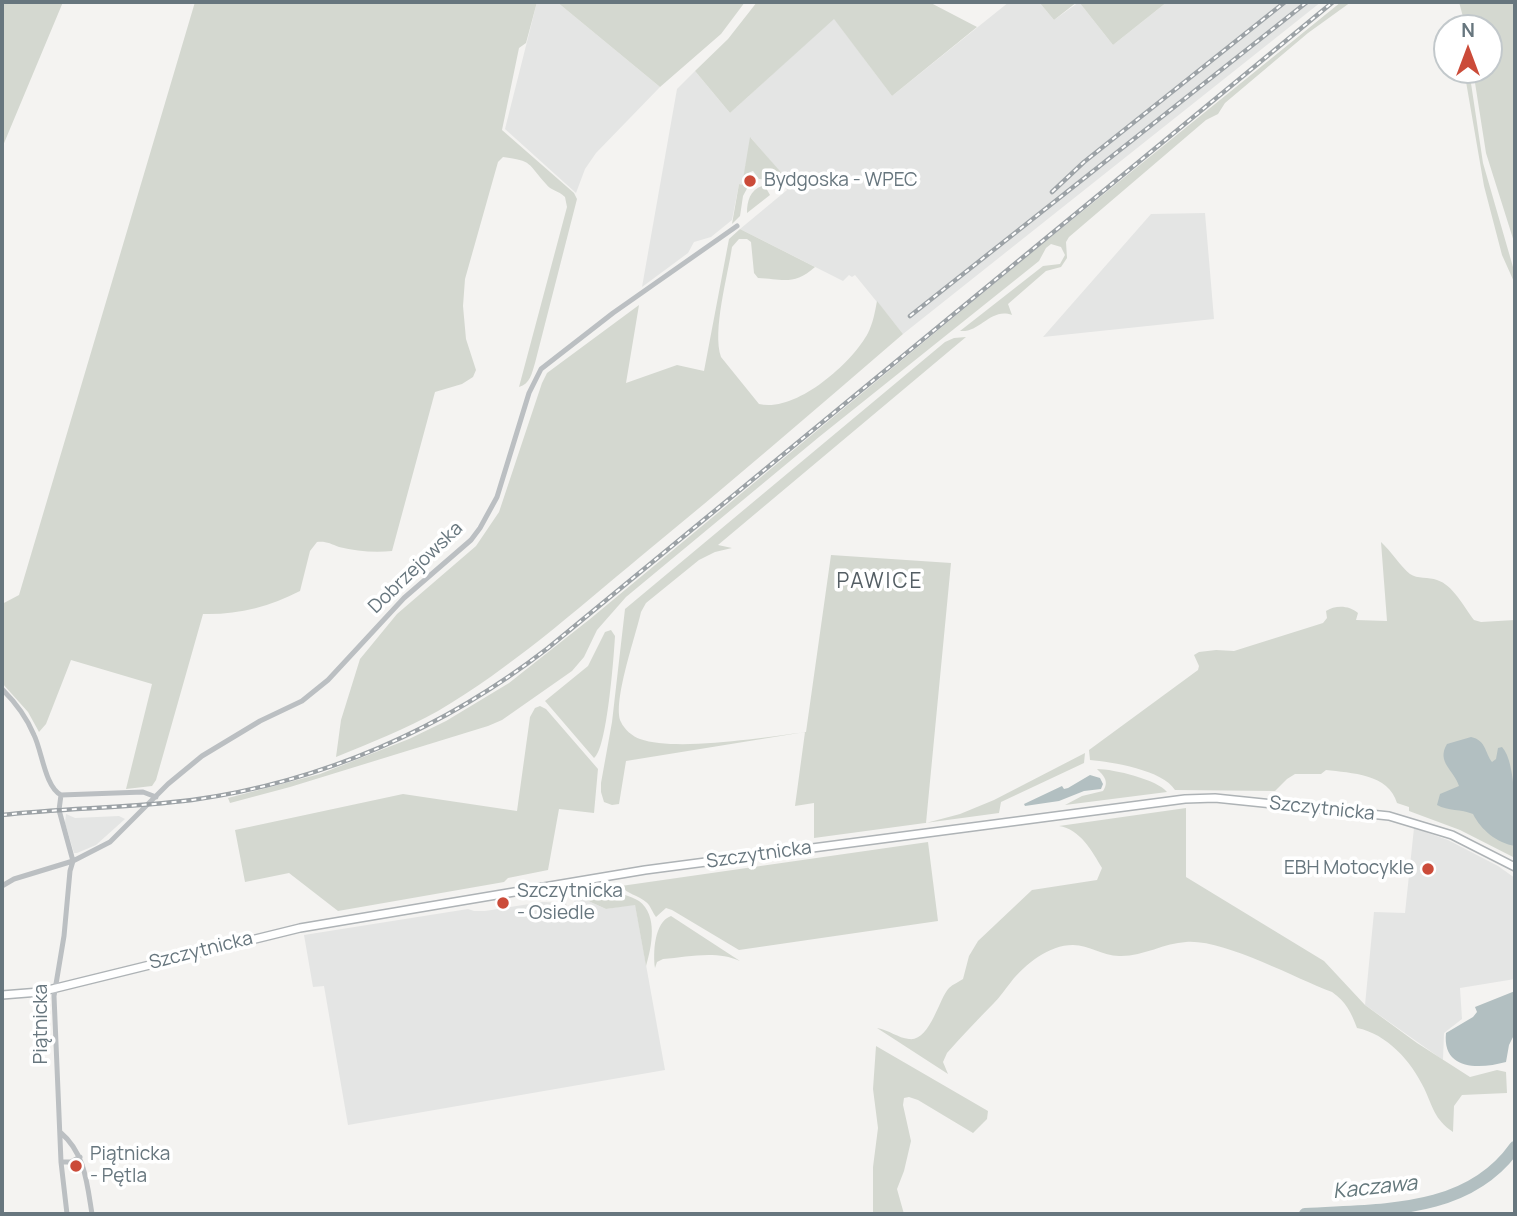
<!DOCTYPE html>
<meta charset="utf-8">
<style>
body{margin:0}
#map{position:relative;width:1517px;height:1216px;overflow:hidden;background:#f4f3f1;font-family:Manrope,sans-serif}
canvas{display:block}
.frame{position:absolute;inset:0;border:4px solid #67767e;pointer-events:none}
.north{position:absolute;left:1433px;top:14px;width:70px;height:70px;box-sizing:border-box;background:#fff;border:2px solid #c2c8cb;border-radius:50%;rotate:0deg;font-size:19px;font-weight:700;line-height:28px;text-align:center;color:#67767e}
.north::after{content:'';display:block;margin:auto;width:24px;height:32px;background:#cb4b39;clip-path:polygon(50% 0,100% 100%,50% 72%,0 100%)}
</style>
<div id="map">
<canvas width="1517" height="1216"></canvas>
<div class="frame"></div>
<div class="north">N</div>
</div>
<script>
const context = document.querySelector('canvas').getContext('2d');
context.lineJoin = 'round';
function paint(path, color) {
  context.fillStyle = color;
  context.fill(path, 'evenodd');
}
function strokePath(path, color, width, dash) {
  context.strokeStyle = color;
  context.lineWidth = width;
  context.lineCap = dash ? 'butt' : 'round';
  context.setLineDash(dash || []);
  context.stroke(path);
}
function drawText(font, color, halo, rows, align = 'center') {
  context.font = font + ' Manrope,sans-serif';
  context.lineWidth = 7;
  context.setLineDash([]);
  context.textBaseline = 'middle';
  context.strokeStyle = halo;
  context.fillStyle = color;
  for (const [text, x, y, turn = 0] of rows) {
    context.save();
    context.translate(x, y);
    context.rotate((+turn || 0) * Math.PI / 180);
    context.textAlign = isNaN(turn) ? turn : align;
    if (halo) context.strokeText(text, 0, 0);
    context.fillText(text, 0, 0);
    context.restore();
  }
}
const built = new Path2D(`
 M537 2H557L660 87 596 153 585 169 576 193 505 129Z
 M1009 2H1039L1054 20 1079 2 1113 45 1167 2H1321L903 334 855 275 852 277 849 275 843 281 740 229 787 190 781 182 785 178 751 138 742 186 739 184 732 220 711 237 694 242 688 253 642 287 677 89 695 71 730 113 834 18 892 96Z
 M1205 213 1214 319 1043 337 1151 214Z
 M66 814 75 818 119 816 125 819 96 845 77 853H74L65 823Z
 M1414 828 1448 840 1498 866 1515 878V979L1460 988 1462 1019 1444 1033 1443 1060 1365 1005 1374 912 1405 913Z
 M573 894 606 909 635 904 665 1070 348 1125 324 986 313 987 304 935 468 909 474 911H485L542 902 566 903 567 906 575 905Z`);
const green = new Path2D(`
 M2 2H63L2 148Z
 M195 2H537L526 43 519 48 502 130 574 193 577 199 535 363C532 373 530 384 519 387L567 207 565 197C558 190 551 191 546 184 527 163 533 161 503 157L498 162 465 279 463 306 466 339 476 370 473 377 462 384 435 392 392 551C374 553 356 551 339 547 331 544 326 541 317 542L310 551 300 591C269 607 237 615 203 614L156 780 152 786 126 789 152 684 71 660 46 724 39 732 28 712 2 683V604L19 595Z
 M557 2H745L721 34 660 87Z
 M757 2H929L977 27 892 96 834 19 730 113 695 71 728 39Z
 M1039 2H1077L1054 20Z
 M1079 2H1167L1113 45Z
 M1341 2H1351L1308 33 1225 103 1218 114 1206 120 1069 237 1066 242 1067 258 1061 267 1046 271 1008 304 1012 315C991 307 980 333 960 331L1043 266 1060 264 1065 255 1061 247 1051 244 1046 248 1039 261 819 437 626 597 597 630 584 657 572 671 502 720 488 726 290 787 230 803 228 798 320 774 409 739 446 721 509 683 590 619 1031 253Z
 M1459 2H1515V245L1486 153 1473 70H1489V28H1466Z
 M1464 70H1469L1483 163 1515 274V284L1502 255 1484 186Z
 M750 137 786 178 781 182 784 186 782 187 770 180 759 179 753 171 748 173 747 177 750 183 743 196 740 216 732 224 739 184 742 185Z
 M762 186 766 188 770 195 747 213C747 201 750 190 762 186Z
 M740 229 815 267C794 286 782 279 758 278L754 273 751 242 747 239H739L732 247C728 275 712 331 721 357L759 404C796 413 852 363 868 333 873 323 875 312 877 301L903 334C816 409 729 484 640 557 575 611 511 668 438 711 406 729 370 743 336 757L341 720 360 659 397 614 476 546 499 512 542 383 547 373 639 305 626 383 677 365 704 371 729 239Z
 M966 337 718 545 732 548 715 552 699 560 646 603 641 612C636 635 612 703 621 722 624 729 633 737 640 739 677 752 765 737 806 732L831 555 951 563 926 823 960 814 994 800 1085 753 1084 763 1001 802 999 813 814 838V803L795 806 805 732 626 761 619 804 612 805 604 802 601 792V783L612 722 625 609 945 342 954 338Z
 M1381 542C1391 551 1401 567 1410 574 1417 579 1429 577 1437 580 1453 585 1464 607 1474 620L1481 622 1515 620V858L1460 830 1409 811V807L1397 803C1389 774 1351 773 1326 770L1321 774H1295L1287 779 1275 791 1175 790C1163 770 1112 762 1090 760L1089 750 1198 670 1199 666 1194 655 1199 652 1216 650 1234 651 1323 623 1327 618 1326 611C1335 605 1349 605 1358 613L1356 620 1387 621Z
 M611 630 615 636C614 655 607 750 594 758L545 701 588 666 605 632Z
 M540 706 546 709 598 769 594 813 559 809 548 870 508 878 504 882 338 911 289 873 245 882 235 830 403 794 517 811 530 717 535 708Z
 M1097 769C1114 769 1158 780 1167 792L1065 805 1082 796 1103 791C1110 781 1103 775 1097 769Z
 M1186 808V877L1324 961 1365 1005 1417 1043 1470 1077 1497 1070 1506 1072 1507 1093 1462 1095 1454 1106 1453 1132C1434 1119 1433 1107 1424 1088 1411 1061 1387 1034 1357 1028 1351 1012 1346 1002 1332 992 1294 978 1224 939 1186 942 1164 943 1142 957 1119 956 1103 956 1089 945 1073 945 1049 945 1025 964 1011 982 1005 989 1000 997 994 1003 978 1019 962 1036 947 1053L943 1062 948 1074 877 1028C889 1030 898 1038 909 1039 930 1042 939 998 949 988 953 984 959 982 963 979L969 956 978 941 1032 890 1097 880 1102 868C1092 851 1080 829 1059 826Z
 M928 842 938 921 739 950 672 910 666 908 656 917C652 912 651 906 646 902 638 895 627 894 621 886Z
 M608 888C617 893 631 896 639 901 658 915 652 946 646 966L635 905 606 909 573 894Z
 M671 916 740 961C716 950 688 957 663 959L657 962 655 968C653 953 654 922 671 916Z
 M876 1046 988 1111 987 1119 973 1133 918 1100 909 1097 904 1098 903 1105 911 1141 904 1171 897 1189 904 1214H873V1167L878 1128 873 1089Z`);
const water = new Path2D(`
 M1471 737C1486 740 1485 753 1492 762L1496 759 1498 748 1502 747C1517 763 1515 822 1515 846 1497 843 1481 830 1473 814 1461 809 1448 811 1437 805L1440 794 1459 786C1454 770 1436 762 1447 744Z
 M1090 775 1100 778 1103 784 1101 789 1084 791 1059 801 1025 806 1024 804 1062 786 1064 789 1068 788Z
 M1515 991V1033L1509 1045 1506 1062C1480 1069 1442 1071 1446 1033L1473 1017 1477 1012 1475 1007Z`);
const river = new Path2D(`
 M1305 1214C1380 1209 1467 1215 1515 1147`);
const street = new Path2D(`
 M2 689C15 702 27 718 34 735 42 751 45 787 61 795
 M61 795 59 810 73 861 70 871 64 936 54 996 61 1162 67 1214
 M61 795 143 792 156 797
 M2 886 14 879 73 861 110 842 168 784 202 756 260 721 302 701 328 680 404 598 471 540 480 528 497 497 529 393 541 369 613 313 737 226
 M60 1132C85 1153 87 1183 92 1214
 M61 1162H71L80 1157`);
const secondary = new Path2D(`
 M2 995 40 992 300 928 645 870 1185 799 1215 798 1389 816 1452 835 1515 867`);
const rail = new Path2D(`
 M1052 192 1084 162 1285 2
 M910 316 1307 2
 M2 815C65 808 129 808 192 800 322 782 445 728 548 648L1333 2`);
const markers = [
 [750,181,7,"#cb4b39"],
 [1428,869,7,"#cb4b39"],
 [503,903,7,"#cb4b39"],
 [76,1166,7,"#cb4b39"]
];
const poiNames = [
 ["Bydgoska - WPEC",764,181],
 ["EBH Motocykle",1414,869,"right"],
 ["Szczytnicka",517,892],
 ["- Osiedle",517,914],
 ["Piątnicka",90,1155],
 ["- Pętla",90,1177]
];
const streetNames = [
 ["Dobrzejowska",416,568,-44],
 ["Szczytnicka",1322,809,6],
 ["Szczytnicka",759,855,-8],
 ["Szczytnicka",201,951,-14],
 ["Piątnicka",42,1024,-90]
];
const neighbourhoodNames = [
 ["PAWICE",880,582]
];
const waterNames = [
 ["Kaczawa",1375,1188,-6]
];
paint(built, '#e4e5e4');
paint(green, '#d4d8d0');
paint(water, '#b2bfc1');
strokePath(river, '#b2bfc1', 12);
strokePath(secondary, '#aeb3b6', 10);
strokePath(street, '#bbbfc2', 5);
strokePath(secondary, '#fff', 7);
strokePath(rail, '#9ca2a6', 4.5);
strokePath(rail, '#fff', 2, [5]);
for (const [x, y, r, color] of markers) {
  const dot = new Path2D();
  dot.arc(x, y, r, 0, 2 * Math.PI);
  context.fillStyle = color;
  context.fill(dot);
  strokePath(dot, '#fff', 2.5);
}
drawText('19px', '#67767e', '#fff', poiNames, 'left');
drawText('19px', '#67767e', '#fff', streetNames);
context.letterSpacing = '2px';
drawText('21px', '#545e64', '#fff', neighbourhoodNames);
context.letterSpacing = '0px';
drawText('italic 21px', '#63777b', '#fff', waterNames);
</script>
